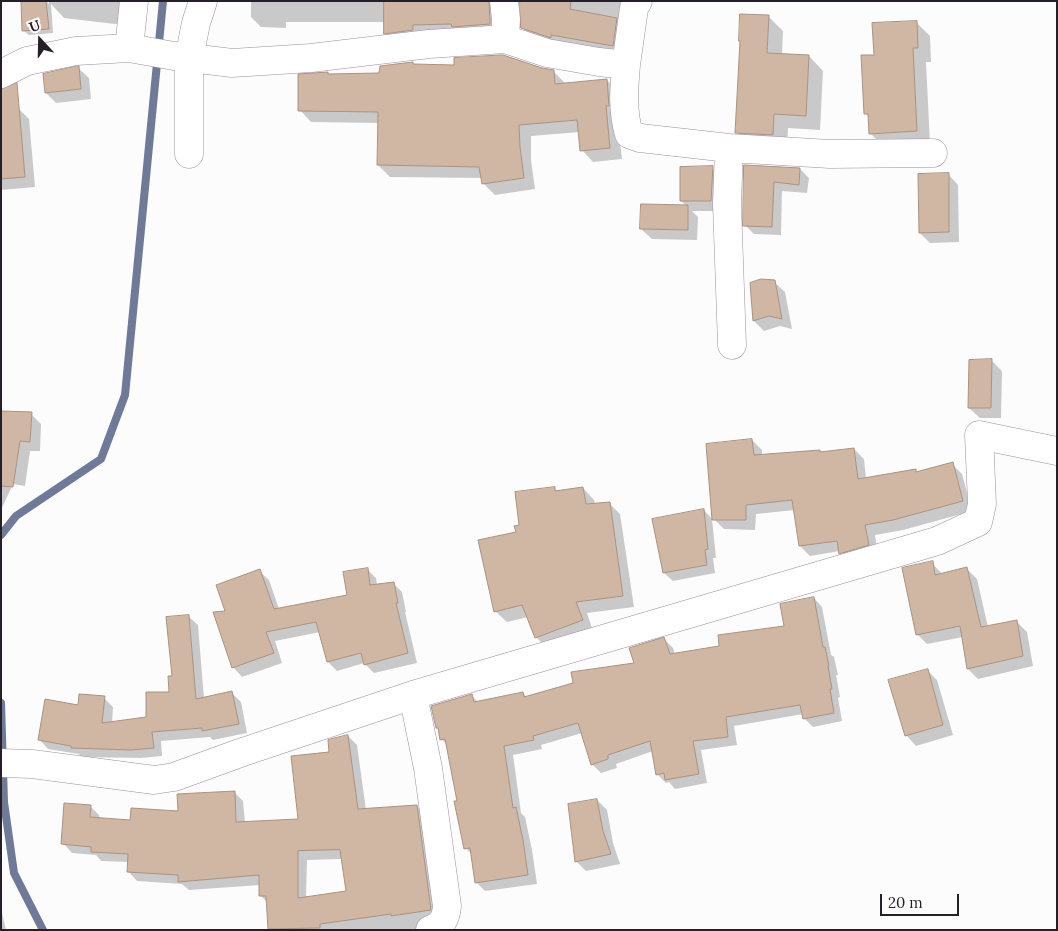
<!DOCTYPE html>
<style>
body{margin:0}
#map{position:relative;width:1058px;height:931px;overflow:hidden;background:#fcfcfc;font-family:Lora,serif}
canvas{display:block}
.frame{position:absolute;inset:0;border:2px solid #251f28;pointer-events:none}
.north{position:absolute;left:15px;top:15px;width:50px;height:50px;-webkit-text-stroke:4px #fcfcfc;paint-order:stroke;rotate:339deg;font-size:14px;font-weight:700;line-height:20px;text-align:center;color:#251f28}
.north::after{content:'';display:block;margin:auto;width:18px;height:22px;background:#251f28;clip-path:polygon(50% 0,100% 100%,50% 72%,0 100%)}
.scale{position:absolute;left:880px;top:894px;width:79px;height:22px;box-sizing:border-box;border:2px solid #251f28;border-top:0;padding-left:6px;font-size:15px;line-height:18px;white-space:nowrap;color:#251f28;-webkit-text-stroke:4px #fcfcfc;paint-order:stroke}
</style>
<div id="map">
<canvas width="1058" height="931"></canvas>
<div class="frame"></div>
<div class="north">U</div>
<div class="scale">20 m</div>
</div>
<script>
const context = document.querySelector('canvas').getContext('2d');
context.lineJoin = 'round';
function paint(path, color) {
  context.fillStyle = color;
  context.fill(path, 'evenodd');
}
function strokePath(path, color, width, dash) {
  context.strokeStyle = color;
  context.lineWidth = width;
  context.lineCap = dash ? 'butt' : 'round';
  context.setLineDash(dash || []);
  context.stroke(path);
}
const shadow = new Path2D(`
 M46 1 49 4V1H140L132 26 64 18 51 4 53 33 29 35 24 31Z
 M251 1H503L500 34 396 43 385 33V22H286V28L261 27 251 17Z
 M521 1H635L623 56 533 38 522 27Z
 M768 16 783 31 782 55 809 56 823 71 820 130 788 128 787 149 751 147 736 132Z
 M916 22 930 36 931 62H926L930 144 884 147 870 133V117L865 113 875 56Z
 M412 63 415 65 542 69 553 71 565 83 607 80 618 92 617 118 622 159 593 162 582 150 580 132 531 136V160L535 189 495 195 483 183 482 178 390 177 378 165 379 123 311 122 300 110 328 73 330 75 381 74Z
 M78 68 89 78 91 99 56 103 46 93Z
 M19 109 29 119 35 187 1 190V110Z
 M745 166 800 169 809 178 807 193 782 191 781 235 754 234 745 225Z
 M712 168 722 178 721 211H692L698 217 697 240 652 239 641 229 687 206 681 201Z
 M948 174 958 185 959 242 930 243 920 233Z
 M774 282 785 292 792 329 780 326 764 331 754 321 751 284Z
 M992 361 1002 371 1001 418H980L969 408Z
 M1 412 31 414 41 424 40 451H30L25 486 13 484 1 510Z
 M752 440 762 450V456L820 451 822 453 854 449 864 459 866 479 915 470 918 473 952 464 962 474 972 511 903 530 875 535 878 555 851 563 840 551 810 556 800 546 795 510 756 514 755 530 724 529 714 519Z
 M583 488 594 500 595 505 609 503 620 514 634 607 587 613 593 631 547 648 536 637 528 617 507 622 495 611 520 526 555 489 558 492Z
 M704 510 712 519 716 558H713L715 573 673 581 664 573Z
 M932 563 943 575 967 569 977 579 988 627 1017 622 1027 632 1033 666 978 679 968 669 963 637 927 644 917 634Z
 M367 569 376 578 377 585 393 583 402 592 406 612H405L417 663 374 673 364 663 337 671 328 662 320 632 275 641 282 663 242 677 233 667 227 613 259 571 269 580 279 609 348 596Z
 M814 598 822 607 831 655 834 657 838 675H836L840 697 838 698 842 721 813 727 804 718 803 714 734 726 737 745 701 750 707 783 675 789 669 782 666 783 657 774 653 751 616 764 617 768 601 773 592 764 582 733 541 745 542 749 513 755 521 813 525 817 532 850 537 884 485 891 476 882 472 855 466 848 447 744 441 739 440 730 437 728 471 695 479 703 523 693 527 698 636 664 664 639 673 648 675 654 721 647 785 627Z
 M188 616 198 625 204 699 232 693 241 702 247 733 213 740 210 737 161 741 162 756 141 758 81 757 79 754 48 749 39 739 79 706 104 698 113 707 112 723 147 718 170 694Z
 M927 670 937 680 953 735 916 746 906 735Z
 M348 736 357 745 366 810 417 806 426 816 440 916 427 930H270L268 903 260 895V885L189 890 182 884 137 881 128 871 129 862 101 861 96 855 72 853 63 843 90 806 99 815V819L132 821 179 812 234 792 243 801 245 823 299 820 330 754ZM342 859 347 892 306 898 307 860Z
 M597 800 607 810 613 843 620 864 586 871 576 861Z
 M1 909 6 930H1Z`);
const stream = new Path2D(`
 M1 535 16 516 101 459 125 395 163 1
 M1 703 4 802 14 873 43 930`);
const building = new Path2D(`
 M46 1 49 29 22 31 21 2Z
 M384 1H489L490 24 452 27 451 24 413 25V30L384 34Z
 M520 1H571L570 9 617 18 613 46 551 35V38L521 28Z
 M740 14 769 15 767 53 809 55 806 116 774 114 773 135 735 133 740 41H739Z
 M917 21 918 48H913L917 131 869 134 868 114H864L861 55H874L872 23Z
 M503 55 542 68 554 70 555 84 607 79 609 106H606L610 148 580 151 577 120 519 125 520 147 524 178 482 184 479 167 377 165 378 112 298 111V74L328 72V74L379 73 380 66 413 62V64L454 65V58Z
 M79 66 81 89 45 93 43 74Z
 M17 83 25 177 1 179V89Z
 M744 165 800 168 799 185 774 182 772 227 743 226Z
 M713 166 711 201H680V167Z
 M949 173V232L919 233 918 174Z
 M641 204 688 205V230L640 229Z
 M761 279 775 280 782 319 769 316 753 321 750 283Z
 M992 359 991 408H968L969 360Z
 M1 411 32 412 30 442 20 441 13 487 1 486Z
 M752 439 754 455 820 450V452L854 448 858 479 916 469V472L953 462 963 501 893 520 865 525 869 545 839 554 837 541 799 546 792 500 746 505V520H712L706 444Z
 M555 487V491L583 487 586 504 610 502 623 596 576 602 583 620 535 638 522 605 494 612 478 540 516 532 514 526 519 525 515 492Z
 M704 509 708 549 705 550 707 565 663 573 652 519Z
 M933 561 935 575 967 567 981 627 1017 620 1023 656 967 669 960 626 916 635 902 568Z
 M368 568 370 585 394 582 398 603H396L408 653 364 665 361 653 327 662 316 622 266 632 274 653 232 668 213 612 225 611 216 585 260 569 274 609 347 595 343 572Z
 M814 597 823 647H825L829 666H828L832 689H830L834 713 803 719 800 705 726 717 728 737 693 741 699 774 665 780 664 773 656 775 650 741 608 755V759L591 765 578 723 533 736 534 740 504 746 513 808 516 807 523 840 528 875 475 883 470 848 464 849 454 801H457L445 739 440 740 438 728H436L431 706 472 694 474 702 523 692 524 697 573 683 571 672 634 663 629 648 664 637 670 654 719 646 718 635 784 626 780 604Z
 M189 615 196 699 232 691 239 724 202 731V728L152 732 154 748 131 750 71 748V746L38 740 45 699 78 705 79 694 105 696 102 723 146 717V692H169L168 676H172L166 617Z
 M928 669 943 725 905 736 888 680Z
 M348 735 358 809 417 805 431 910 391 916V914L320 924V928L268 929 266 896H259V875L178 882V875L127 872 128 854 91 852V847L61 844 64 803 91 805 90 817 130 820 131 808 178 811 177 794 235 791 236 822 298 819 291 756 329 752 328 740ZM340 850 346 891 298 898V851Z
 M597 799 603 831 611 854 575 862 568 804Z`);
const minor = new Path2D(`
 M504 1 506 19 505 39
 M129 48 134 1
 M626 65 634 8 638 1
 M1 74 27 61 76 51 129 48 174 56 232 63 311 58 429 44 505 39 547 53 599 62 626 65C624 89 622 110 629 134L640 138 729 148 830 154 933 153
 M729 148 727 204 732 345
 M189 154V58L196 23 203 1
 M413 695 428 768 447 906C446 919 442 925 430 930
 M1 763 32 764 154 780 174 777 240 753 413 695 937 541 978 522 982 504 979 435 1057 451`);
paint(shadow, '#0003');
strokePath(stream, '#6e7a98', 8);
paint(building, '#d0b7a4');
strokePath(building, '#aa9280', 1);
strokePath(minor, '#9c8da5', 29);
strokePath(minor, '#fff', 28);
</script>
